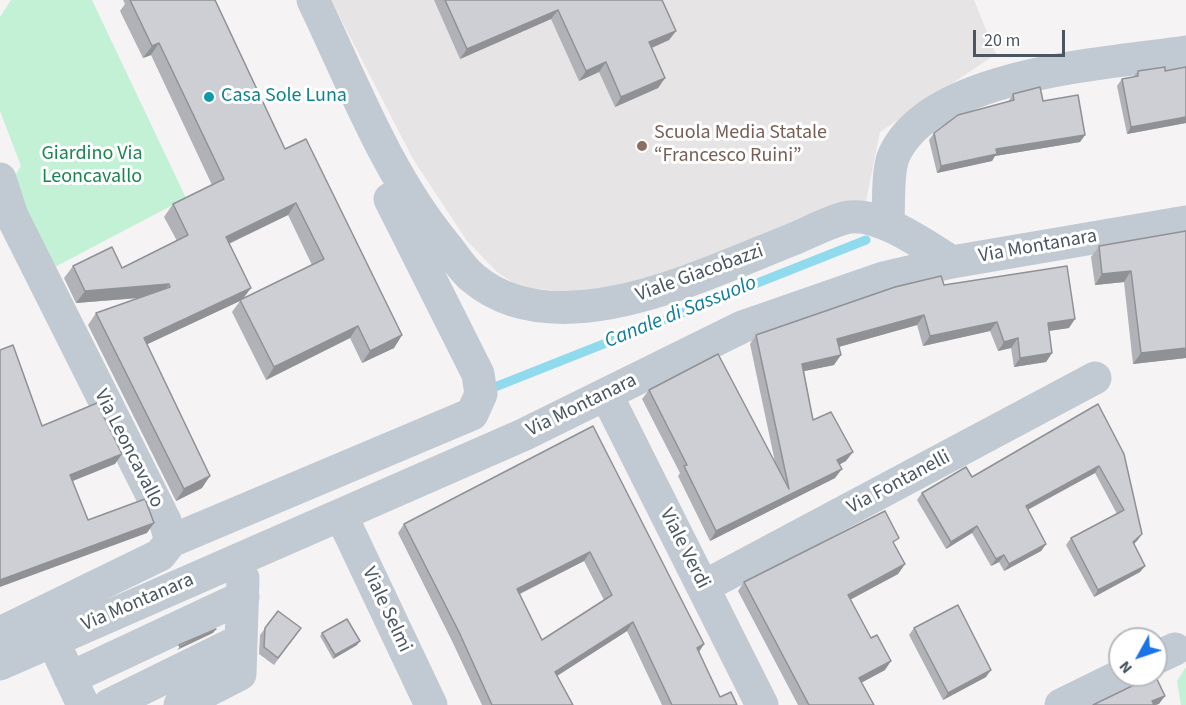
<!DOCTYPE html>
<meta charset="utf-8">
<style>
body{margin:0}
#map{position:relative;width:1186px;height:705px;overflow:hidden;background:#f5f3f3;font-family:"Source Sans 3",sans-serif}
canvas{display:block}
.north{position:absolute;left:1108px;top:627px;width:60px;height:60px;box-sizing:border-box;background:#fff;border:2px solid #b7bbc0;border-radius:50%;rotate:230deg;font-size:16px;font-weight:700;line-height:24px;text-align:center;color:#4a5661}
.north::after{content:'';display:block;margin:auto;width:21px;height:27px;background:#1a73e8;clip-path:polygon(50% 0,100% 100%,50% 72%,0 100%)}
.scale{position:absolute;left:973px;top:30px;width:92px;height:27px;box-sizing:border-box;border:3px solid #4a5661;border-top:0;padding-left:8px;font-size:18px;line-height:21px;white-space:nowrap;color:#4a5661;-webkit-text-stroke:4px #fff;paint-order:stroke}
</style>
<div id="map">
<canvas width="1186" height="705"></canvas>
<div class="north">N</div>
<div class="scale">20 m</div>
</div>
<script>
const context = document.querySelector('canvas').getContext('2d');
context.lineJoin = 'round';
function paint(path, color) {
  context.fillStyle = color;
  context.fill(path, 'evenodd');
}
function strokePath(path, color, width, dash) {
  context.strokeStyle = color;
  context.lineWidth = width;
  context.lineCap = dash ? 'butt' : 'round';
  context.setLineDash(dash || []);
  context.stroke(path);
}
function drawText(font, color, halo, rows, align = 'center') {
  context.font = font + ' "Source Sans 3",sans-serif';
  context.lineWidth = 6;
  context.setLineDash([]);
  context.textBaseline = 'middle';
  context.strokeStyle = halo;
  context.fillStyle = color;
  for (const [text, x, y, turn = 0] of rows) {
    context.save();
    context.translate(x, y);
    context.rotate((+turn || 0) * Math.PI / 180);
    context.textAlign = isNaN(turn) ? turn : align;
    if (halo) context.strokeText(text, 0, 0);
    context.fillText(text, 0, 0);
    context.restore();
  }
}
const education = new Path2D(`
 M331 0H974L996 54 880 132 866 201 668 273 604 291H559L519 287 497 272 467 241 413 159Z`);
const green = new Path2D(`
 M11 0H92L186 198 53 268 11 182 21 166 0 111V17Z
 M1186 667V705H1181L1177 681Z`);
const stream = new Path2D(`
 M495 387 866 240`);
const minor = new Path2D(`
 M313 0C353 83 387 175 447 247 455 257 463 270 473 278 557 349 704 274 791 240 807 234 833 219 850 217 880 213 926 246 952 262
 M0 179 12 216 165 521 171 541 160 555 0 633
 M888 223C889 206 887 170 894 155 931 73 1106 64 1186 52
 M606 394 762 705
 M341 515 431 705
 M171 541 472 414 481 394 478 374 390 199
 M703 587 1095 378
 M61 658 83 705
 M1156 658 1175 649
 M0 664 523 435 742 327 883 278 952 262 1186 222
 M70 678 243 597
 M109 705 241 640
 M180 705 240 674 243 578
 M1061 705 1122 675`);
const wall = new Path2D(`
 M123 0H215L285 149 402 335 394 348 362 363 350 338 266 380 232 312 240 301 147 344 202 488 176 501 88 325 96 313 139 298 76 303 64 278 73 266 122 268 177 241 164 217 173 204 212 185 151 55 143 58 120 11 125 4ZM288 215 312 265 243 299 229 244Z
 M434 0H662L676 31 669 40 652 48 665 78 658 88 615 107 599 72 579 81 551 19 460 59Z
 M1186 67V123L1127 134 1117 86 1122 79 1133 77 1138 71H1165Z
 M1013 94 1043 101 1085 135 1080 142 995 156 992 161 937 173 929 140 934 133 1008 102Z
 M1186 231V358L1133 364 1124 282 1095 285 1091 257 1099 246Z
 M944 285 1069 328 1049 331 1052 353 1046 362 1014 367 1011 348 998 351 990 331 923 346 917 325 839 347 834 365 804 371 813 420 846 461 840 464 835 478 710 541 678 476 680 473 642 399 649 390 775 462 750 344 756 335Z
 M1098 404 1142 534 1134 544 1145 566 1140 572 1094 597 1066 545 1071 538 1117 514 1095 473 1028 510 1046 544 1041 551 1004 571 999 562 991 566 972 533 946 549 917 500 922 493 972 477Z
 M593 426 704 644 699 652 720 697 737 705H662L627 631 557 676 573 705H482L452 641 398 533 404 524ZM584 561 604 600 542 640 520 594Z
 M895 545 905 564 898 574 850 600 885 670 861 683 874 705H798L738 591 744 582Z
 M278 611 301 628 274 665 259 654 260 635Z
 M914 628 986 677 943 700 909 635Z
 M322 633 357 645 333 659 320 636Z`);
const shadedWall = new Path2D(`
 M558 10 551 19 460 59 467 49Z
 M676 31 669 40 642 52 649 42Z
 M159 43 151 55 143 58 152 46Z
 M606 62 599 72 579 81 586 71Z
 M665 78 658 88 615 107 621 97Z
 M1186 117V123L1127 134 1131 127Z
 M1085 135 1080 142 995 156 992 161 937 173 941 166 996 149Z
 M296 203 288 215 217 249 226 237Z
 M1131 271 1124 282 1095 285 1102 274Z
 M169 284 161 296 76 303 85 291Z
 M251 288 242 300 135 350 144 338Z
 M924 315 917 325 831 349 837 339Z
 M1075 319 1069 328 1041 332 1048 323Z
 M997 322 990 331 923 346 930 336Z
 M358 326 350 338 266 380 274 367Z
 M402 335 394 348 362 363 370 351Z
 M1018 338 1011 348 998 351 1004 342Z
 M1186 348V358L1133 364 1141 353Z
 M1052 353 1046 362 1014 367 1020 358Z
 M841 355 834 365 795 373 802 364Z
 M853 452 846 461 831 469 837 460Z
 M122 454 115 464 63 485 70 475Z
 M1099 466 1095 473 1021 513 1026 506Z
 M842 469 835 478 710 541 716 531Z
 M210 476 202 488 176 501 184 489Z
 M154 523 147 533 0 587V580Z
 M977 526 972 533 946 549 951 542Z
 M1142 534 1137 541 1128 549 1133 542Z
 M1046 544 1041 551 1004 571 1009 564Z
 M590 552 584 561 511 598 517 589Z
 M1004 555 999 562 991 566 996 559Z
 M905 564 898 574 842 604 848 595Z
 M1145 566 1140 572 1094 597 1098 590Z
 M633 622 627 631 549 681 555 672Z
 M216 629 213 633 177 650 180 647Z
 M360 641 357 645 333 659 335 655Z
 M704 644 698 653 697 648Z
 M891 661 885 670 853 687 859 678Z
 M991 670 986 677 943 700 948 693Z
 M1165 696 1159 704 1156 705H1149L1152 701Z`);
const building = new Path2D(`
 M130 0H215L285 149 306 139 402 335 370 351 358 326 274 367 240 300 324 259 296 203 226 237 251 288 144 338 210 476 184 489 96 313 170 287 169 284 85 291 73 266 112 247 122 268 188 235 173 204 224 179 159 43 152 46Z
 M445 0H662L676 31 649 42 665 78 621 97 606 62 586 71 558 10 467 49Z
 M1165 67V71L1186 67V117L1131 127 1122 79 1138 76V71Z
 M1040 87 1043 101 1078 95 1085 135 996 149 997 154 941 166 934 133 958 115 1014 100 1013 94Z
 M1186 231V348L1141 353 1131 271 1102 274 1099 246Z
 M1067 266 1075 319 1048 323 1052 353 1020 358 1018 338 1004 342 997 322 930 336 924 315 837 339 841 355 802 364 813 420 831 412 853 452 837 460 842 469 716 531 684 466 687 465 649 390 718 354 789 489 756 335 895 287 941 276 944 285Z
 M13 345 42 426 97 403 122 454 70 475 88 520 145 499 154 523 0 580V350Z
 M1098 404 1124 454 1142 534 1133 542 1145 566 1098 590 1071 538 1124 510 1099 466 1026 506 1046 544 1009 564 1004 555 996 559 977 526 951 542 922 493 966 467 972 477Z
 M593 426 704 644 697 648 720 697 731 692 737 705H672L633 622 555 672 573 705H492L459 632 404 524ZM590 552 612 595 542 640 517 589Z
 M885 511 899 538 893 542 905 564 848 595 871 638 877 635 891 661 859 678 874 705H809L744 582Z
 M958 605 991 670 948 693 914 628Z
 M278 611 301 628 278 658 264 647 265 628Z
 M347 619 360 641 335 655 322 633Z
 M216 629 180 647 179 645Z
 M1149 675H1155L1165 696 1152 701 1154 705H1093L1136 684Z`);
const markers = [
 [209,97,6,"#0f9aa8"],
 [642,146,6,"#8d6e63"]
];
const cultureNames = [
 ["Casa Sole Luna",221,97]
];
const educationNames = [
 ["Scuola Media Statale",654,134],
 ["“Francesco Ruini”",654,157]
];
const parkNames = [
 ["Giardino Via",92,155],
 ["Leoncavallo",92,178]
];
const streetNames = [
 ["Via Montanara",1038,247,-10],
 ["Viale Giacobazzi",700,274,-20],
 ["Via Montanara",582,406,-26],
 ["Via Leoncavallo",128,449,63],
 ["Via Fontanelli",899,483,-28],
 ["Viale Verdi",684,549,63],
 ["Via Montanara",138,603,-23],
 ["Viale Selmi",386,610,65]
];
const waterNames = [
 ["Canale di Sassuolo",681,313,-22]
];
paint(education, '#e6e4e5');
paint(green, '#c3f1d5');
strokePath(stream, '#90daee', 9);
strokePath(minor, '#c1cad2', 33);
paint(wall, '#b0b2b7');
paint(shadedWall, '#909195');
paint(building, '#cdcfd5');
strokePath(building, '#909195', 1.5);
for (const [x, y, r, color] of markers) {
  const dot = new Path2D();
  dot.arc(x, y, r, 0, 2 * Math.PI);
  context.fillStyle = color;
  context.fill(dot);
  strokePath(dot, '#fff', 2);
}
drawText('20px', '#0d838f', '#fff', cultureNames, 'left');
drawText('20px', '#785e54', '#fff', educationNames, 'left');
drawText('20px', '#17864f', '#fff', parkNames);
drawText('20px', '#4a5661', '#fff', streetNames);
drawText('italic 21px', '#0c7c9b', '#fff', waterNames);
</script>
